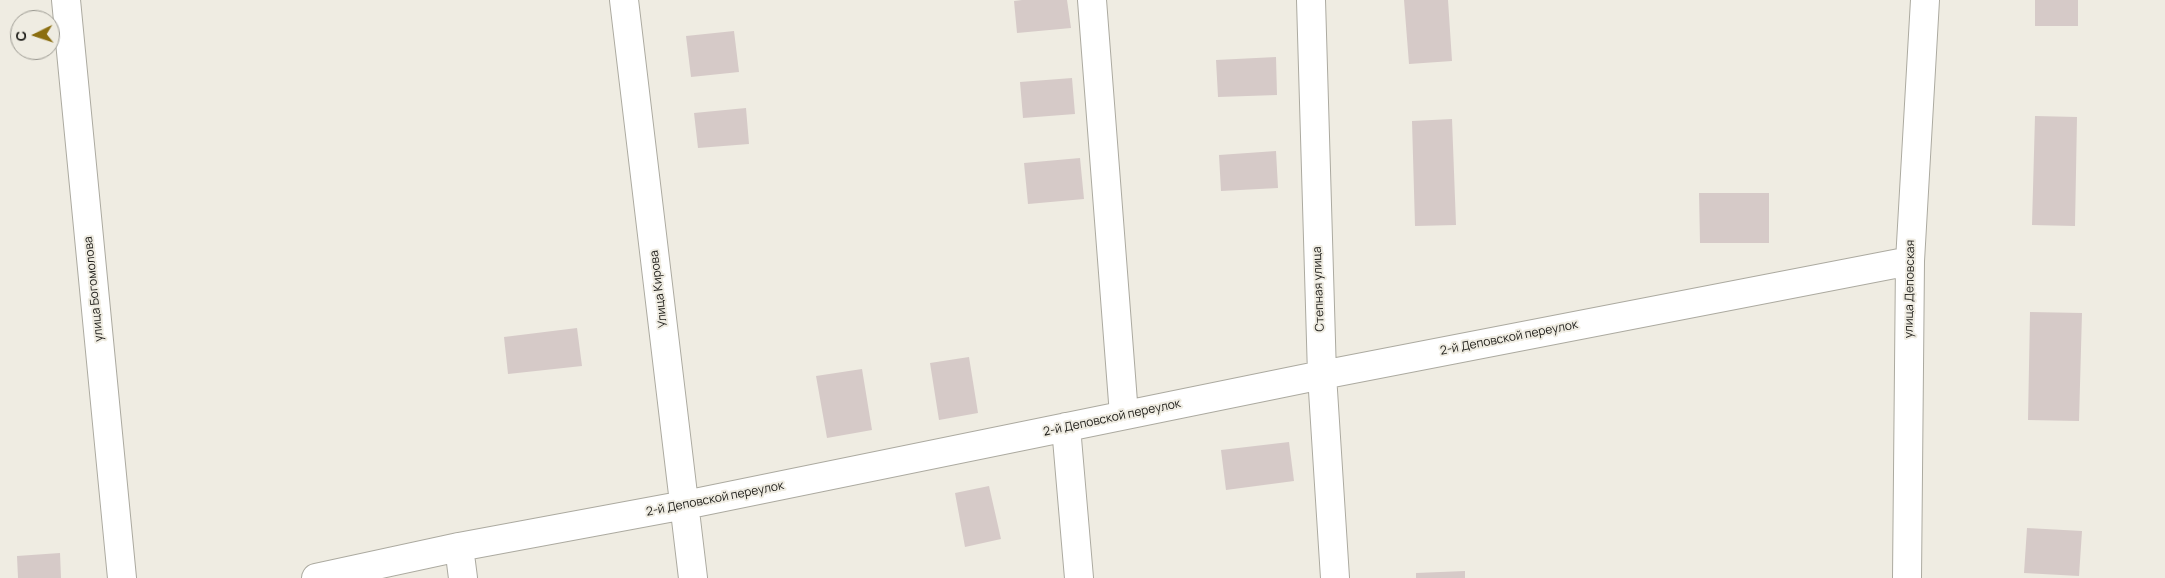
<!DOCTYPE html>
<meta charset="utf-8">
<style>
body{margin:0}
#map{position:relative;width:2165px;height:578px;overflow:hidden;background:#efece2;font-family:Manrope,sans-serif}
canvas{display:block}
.north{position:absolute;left:10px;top:10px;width:50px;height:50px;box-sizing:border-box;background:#efece2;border:1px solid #9b9991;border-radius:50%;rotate:266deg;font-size:14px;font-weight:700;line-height:20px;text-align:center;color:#1d1c18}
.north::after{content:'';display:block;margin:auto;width:18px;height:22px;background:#8b6e10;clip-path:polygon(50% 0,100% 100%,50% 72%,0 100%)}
</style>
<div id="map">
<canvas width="2165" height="578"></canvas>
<div class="north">С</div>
</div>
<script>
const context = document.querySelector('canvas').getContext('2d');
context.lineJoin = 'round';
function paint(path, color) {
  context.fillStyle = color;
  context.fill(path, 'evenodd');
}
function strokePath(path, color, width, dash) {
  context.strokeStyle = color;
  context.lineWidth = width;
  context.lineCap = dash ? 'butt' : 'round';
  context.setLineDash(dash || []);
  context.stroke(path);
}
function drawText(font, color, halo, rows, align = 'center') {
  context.font = font + ' Manrope,sans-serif';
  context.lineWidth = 4;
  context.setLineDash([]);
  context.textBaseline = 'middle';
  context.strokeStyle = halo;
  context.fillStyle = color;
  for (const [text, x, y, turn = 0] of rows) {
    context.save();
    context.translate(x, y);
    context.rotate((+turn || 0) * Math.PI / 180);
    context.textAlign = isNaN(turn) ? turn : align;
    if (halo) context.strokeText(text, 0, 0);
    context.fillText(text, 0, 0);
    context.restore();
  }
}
const building = new Path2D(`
 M1022 0H1067L1071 28 1017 33 1014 1Z
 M1404 0H1448L1452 61 1409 64Z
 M2035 0H2078V26H2035Z
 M734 31 739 72 691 77 686 36Z
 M1276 57 1277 95 1218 97 1216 60Z
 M1072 78 1075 114 1023 118 1020 82Z
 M746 108 749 144 698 148 694 113Z
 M2035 116 2077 117 2075 226 2032 225Z
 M1452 119 1456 225 1415 226 1412 121Z
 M1276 151 1278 188 1221 191 1219 155Z
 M1080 158 1084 199 1028 204 1024 163Z
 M1699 193H1769V243H1700Z
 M2030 312 2082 313 2079 421 2028 420Z
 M577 328 582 366 508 374 504 337Z
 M969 357 978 413 939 420 930 363Z
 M862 369 872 430 827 438 816 376Z
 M1289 442 1294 481 1226 490 1221 450Z
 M989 486 1001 539 965 547 955 493Z
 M2027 528 2082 531 2079 576 2024 573Z
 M60 553 61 578H18L17 556Z
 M1465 571V578H1416V573Z`);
const street = new Path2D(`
 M66 0 122 578
 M624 0 693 578
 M1092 0 1124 415
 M1311 0 1322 375 1335 578
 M1066 427 1079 578
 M459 547 463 578
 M316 578 459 547 685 505 1322 375 1910 261
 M1907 578 1910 261 1925 0`);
const streetNames = [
 ["улица Богомолова",94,289,-96],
 ["Улица Кирова",659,289,-97],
 ["Степная улица",1319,289,-92],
 ["улица Деповская",1910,289,-89],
 ["2-й Деповской переулок",1509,338,-11],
 ["2-й Деповской переулок",1112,418,-12],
 ["2-й Деповской переулок",715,499,-11]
];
paint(building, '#d6cac8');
strokePath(street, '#acaaa0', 30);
strokePath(street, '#fff', 28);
drawText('12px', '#1d1c18', '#efece2', streetNames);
</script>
